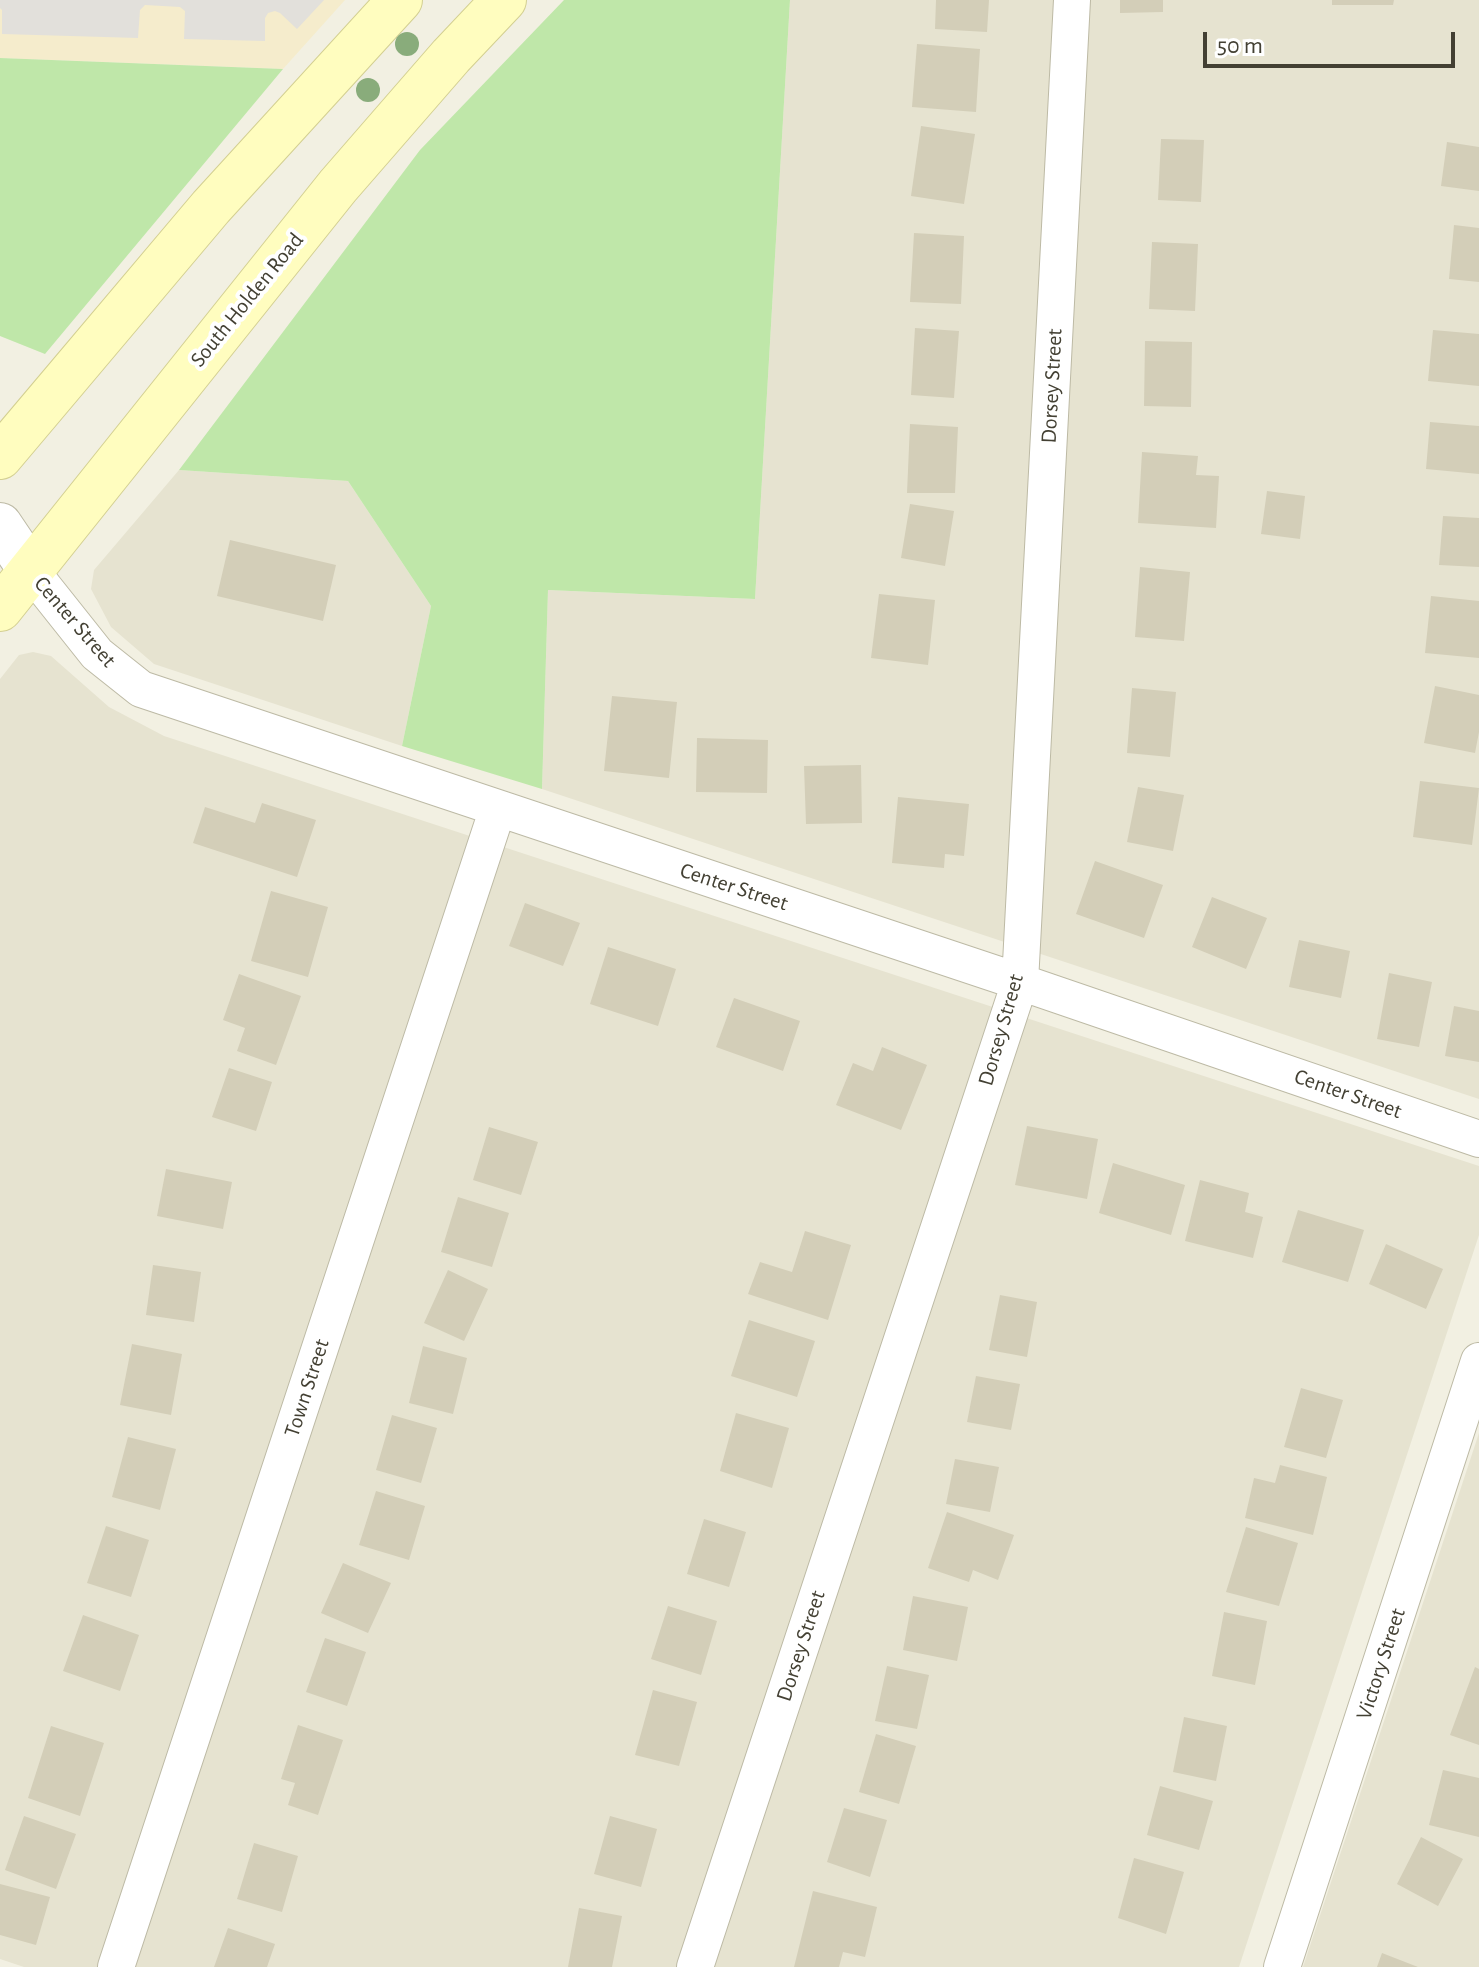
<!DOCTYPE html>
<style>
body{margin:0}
#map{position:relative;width:1479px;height:1967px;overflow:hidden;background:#f2f0e2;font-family:"Alegreya Sans",sans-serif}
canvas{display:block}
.scale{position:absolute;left:1203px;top:32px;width:252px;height:36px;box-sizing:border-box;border:4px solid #434033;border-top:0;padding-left:10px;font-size:24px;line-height:28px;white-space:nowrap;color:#434033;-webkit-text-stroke:6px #fff;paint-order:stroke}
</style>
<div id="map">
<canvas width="1479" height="1967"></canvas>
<div class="scale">50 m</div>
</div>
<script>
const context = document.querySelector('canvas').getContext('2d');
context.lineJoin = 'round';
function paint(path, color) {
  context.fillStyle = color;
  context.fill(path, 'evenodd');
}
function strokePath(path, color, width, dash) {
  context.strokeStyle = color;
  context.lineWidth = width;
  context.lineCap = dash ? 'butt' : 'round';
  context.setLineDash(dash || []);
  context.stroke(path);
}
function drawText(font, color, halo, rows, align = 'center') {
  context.font = font + ' "Alegreya Sans",sans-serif';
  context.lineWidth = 8;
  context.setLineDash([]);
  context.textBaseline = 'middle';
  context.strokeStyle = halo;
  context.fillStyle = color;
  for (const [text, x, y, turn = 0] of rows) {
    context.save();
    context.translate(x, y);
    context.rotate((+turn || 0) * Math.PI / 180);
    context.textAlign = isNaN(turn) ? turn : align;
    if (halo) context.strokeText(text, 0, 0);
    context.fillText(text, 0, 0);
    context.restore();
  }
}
const residential = new Path2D(`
 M790 0H1479V1099L542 789 548 590 755 599Z
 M179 470 348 481 431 606 402 746 154 664 111 627 91 589 94 570Z
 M33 652 51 656 109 707 164 736 1479 1166V1235L1239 1967H24L0 1959V679L19 655Z
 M1479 1433V1967H1303Z`);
const commercial = new Path2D(`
 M0 0H345L283 69 0 58Z`);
const green = new Path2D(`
 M564 0H790L755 599 548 590 542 789 402 746 431 606 348 481 179 470 420 150Z
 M0 58 283 69 45 354 0 336Z`);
const parking = new Path2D(`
 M0 0H324L297 29 280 13 275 11 268 13 265 18V41L184 39 185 11 180 7 145 5 140 10 138 38 2 34V10L0 8Z`);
const building = new Path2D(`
 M936 0H989L987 32 935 29Z
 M1120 0H1163V12L1120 13Z
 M1332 0H1394L1393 5H1332Z
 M917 44 980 49 976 112 912 107Z
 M921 126 975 134 964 204 911 196Z
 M1161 139 1204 140 1201 202 1158 200Z
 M1447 142 1479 147V191L1441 186Z
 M1454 225 1479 228V282L1449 279Z
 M914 233 964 236 961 304 910 302Z
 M1152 242 1198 244 1195 311 1149 309Z
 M915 328 959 331 954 398 911 395Z
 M1433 330 1479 334V386L1428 381Z
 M1145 341 1192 342 1191 407 1144 406Z
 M1430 422 1479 426V474L1426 469Z
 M910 424 958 427 955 493H907Z
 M1142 452 1198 456 1196 475 1219 476 1216 528 1138 523Z
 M1267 491 1305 496 1300 539 1261 534Z
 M910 504 954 511 945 566 901 558Z
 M1443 516 1479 518V567L1439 565Z
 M230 540 336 565 323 621 217 596Z
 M1140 567 1190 572 1184 641 1135 637Z
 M879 594 935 600 928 665 871 658Z
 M1431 596 1479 601V658L1425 653Z
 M1435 686 1479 695V732L1475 753 1424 743Z
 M1132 688 1176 692 1170 757 1127 753Z
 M612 696 677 702 669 778 604 771Z
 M697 738 768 740 767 793 696 792Z
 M861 765 862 823 806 824 804 766Z
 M1420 781 1479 788 1472 845 1413 837Z
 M1138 787 1184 795 1173 851 1127 842Z
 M898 797 969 804 964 856 945 854 944 868 892 863Z
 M262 803 316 820 297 877 193 843 205 807 255 823Z
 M1095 861 1163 885 1144 938 1076 914Z
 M271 891 328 907 308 977 251 961Z
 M1212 897 1267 918 1246 969 1192 947Z
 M525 903 580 923 563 966 509 946Z
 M1299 940 1350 951 1341 998 1289 987Z
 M608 947 676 969 658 1026 590 1004Z
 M1389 973 1432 982 1419 1047 1377 1039Z
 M239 974 301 996 276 1065 237 1051 245 1028 223 1020Z
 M734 998 800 1021 783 1071 716 1047Z
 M1454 1006 1479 1011V1062L1445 1056Z
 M882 1047 927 1065 901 1130 836 1105 853 1063 873 1071Z
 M229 1068 272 1082 256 1131 212 1117Z
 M1027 1126 1098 1139 1087 1199 1015 1185Z
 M489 1127 538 1142 521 1195 473 1180Z
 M1113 1163 1185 1185 1171 1235 1099 1213Z
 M166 1169 232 1182 223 1229 157 1216Z
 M1200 1180 1249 1193 1245 1212 1263 1217 1253 1258 1185 1241Z
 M458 1197 509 1213 492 1267 441 1252Z
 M1298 1210 1364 1230 1348 1282 1282 1262Z
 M805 1231 851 1245 828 1320 748 1294 760 1262 792 1272Z
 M1386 1244 1443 1269 1426 1309 1369 1284Z
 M153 1265 201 1272 194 1322 146 1315Z
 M448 1270 488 1289 464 1341 424 1323Z
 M1000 1295 1037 1302 1027 1357 989 1350Z
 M749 1320 815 1341 797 1397 731 1376Z
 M132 1344 182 1354 171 1415 120 1405Z
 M423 1346 467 1358 453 1414 409 1403Z
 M976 1376 1020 1384 1011 1430 967 1422Z
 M1301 1388 1343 1400 1326 1458 1284 1447Z
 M736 1413 789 1428 772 1488 720 1471Z
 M392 1415 437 1428 421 1483 376 1470Z
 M128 1437 176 1449 160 1510 112 1497Z
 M955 1459 999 1467 990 1512 946 1504Z
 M1280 1465 1327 1477 1313 1535 1245 1518 1254 1478 1275 1483Z
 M376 1491 425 1506 409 1560 359 1545Z
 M947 1512 1014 1535 998 1580 973 1570 969 1582 928 1568Z
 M704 1519 746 1532 729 1587 687 1574Z
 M106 1526 149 1540 131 1597 87 1583Z
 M1246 1527 1298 1543 1279 1606 1226 1592Z
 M343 1563 391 1583 368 1633 321 1613Z
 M913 1596 968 1607 957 1661 903 1650Z
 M668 1606 717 1621 701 1675 651 1659Z
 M1224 1612 1267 1621 1255 1685 1212 1676Z
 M83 1615 139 1635 120 1691 63 1671Z
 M325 1638 366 1652 347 1706 306 1692Z
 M887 1666 929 1675 917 1729 875 1721Z
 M1475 1667 1479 1669V1745L1450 1735Z
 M653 1690 697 1702 679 1766 635 1755Z
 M1184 1717 1227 1726 1216 1781 1173 1772Z
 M298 1725 343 1740 318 1815 288 1805 295 1783 281 1779Z
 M51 1726 104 1743 80 1816 28 1798Z
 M876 1734 916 1746 899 1804 859 1792Z
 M1443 1770 1479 1778V1837L1429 1825Z
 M1160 1786 1213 1801 1199 1850 1147 1835Z
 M844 1808 887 1820 870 1877 827 1862Z
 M24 1816 76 1834 56 1889 5 1870Z
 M610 1816 657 1829 641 1887 594 1874Z
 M1421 1837 1463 1859 1438 1906 1397 1884Z
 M254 1843 298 1856 282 1912 237 1899Z
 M1134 1858 1184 1872 1166 1934 1118 1918Z
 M0 1884 50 1897 36 1945 0 1935Z
 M813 1891 877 1907 865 1957 843 1952 839 1967H794Z
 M579 1908 622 1916 612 1967H568Z
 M228 1928 275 1944 267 1967H214Z
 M1382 1953 1418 1967H1377Z`);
const minor = new Path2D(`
 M31 571 97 654 141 689 1020 982 1479 1139
 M116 1967 498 808
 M695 1967 1020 982 1072 0
 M1282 1967 1479 1361`);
const tertiary = new Path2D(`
 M0 525 31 571`);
const secondary = new Path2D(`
 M0 457 211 207 400 0
 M0 609 338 186 451 56 504 0`);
const trees = [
 [407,44],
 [368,90]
];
const streetNames = [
 ["South Holden Road",247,300,-51],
 ["Dorsey Street",1052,386,-87],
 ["Center Street",75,622,49],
 ["Center Street",734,887,18],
 ["Dorsey Street",1001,1030,-74],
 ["Center Street",1348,1094,19],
 ["Town Street",307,1388,-72],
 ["Dorsey Street",801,1646,-72],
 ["Victory Street",1381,1664,-72]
];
paint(residential, '#e6e3d0');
paint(commercial, '#f5eccc');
paint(green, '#bfe7a9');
paint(parking, '#e2e0db');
paint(building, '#d3ceb8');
strokePath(minor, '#bdbaa5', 38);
strokePath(tertiary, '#bdbaa5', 46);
strokePath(secondary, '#d3cf91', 46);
strokePath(minor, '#fff', 36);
strokePath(tertiary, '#fff', 44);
strokePath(secondary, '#fffdbf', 44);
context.fillStyle = '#89ac7b';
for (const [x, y] of trees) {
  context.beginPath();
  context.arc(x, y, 12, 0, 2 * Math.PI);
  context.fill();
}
drawText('22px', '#434033', '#fff', streetNames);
</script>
